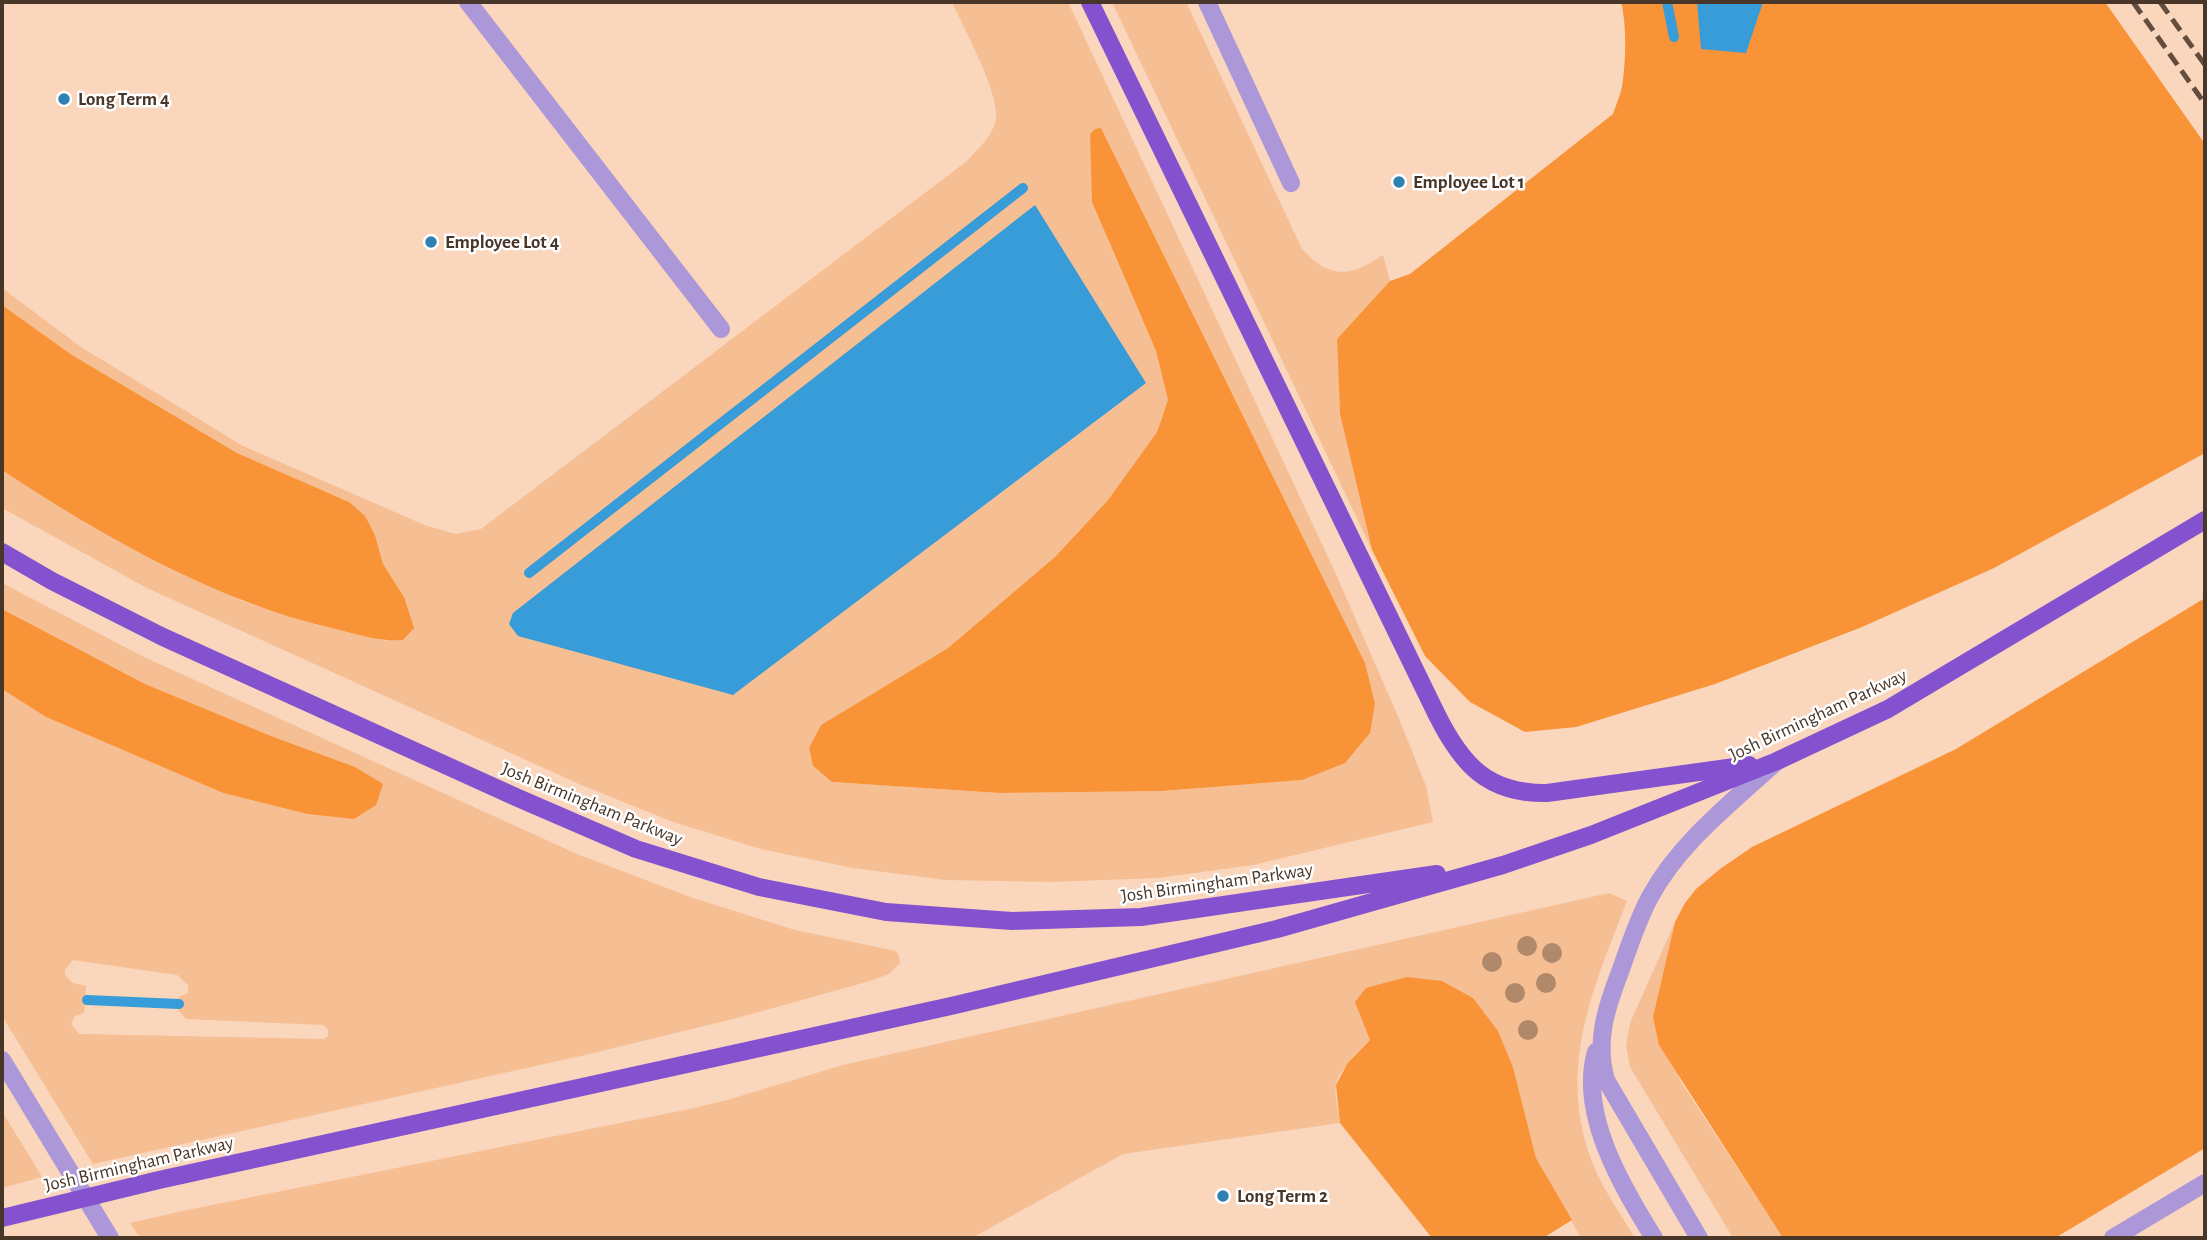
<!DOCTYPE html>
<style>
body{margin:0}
#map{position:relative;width:2207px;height:1240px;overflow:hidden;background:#fad6bc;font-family:"Alegreya Sans",sans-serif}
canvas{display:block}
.frame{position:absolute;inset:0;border:4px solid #483629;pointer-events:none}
</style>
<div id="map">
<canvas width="2207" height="1240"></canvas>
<div class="frame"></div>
</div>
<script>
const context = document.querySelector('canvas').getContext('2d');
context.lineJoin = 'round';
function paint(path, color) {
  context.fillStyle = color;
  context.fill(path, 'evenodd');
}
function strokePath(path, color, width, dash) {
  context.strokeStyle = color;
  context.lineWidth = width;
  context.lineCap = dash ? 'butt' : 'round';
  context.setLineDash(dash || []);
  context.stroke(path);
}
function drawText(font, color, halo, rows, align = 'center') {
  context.font = font + ' "Alegreya Sans",sans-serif';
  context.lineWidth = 5;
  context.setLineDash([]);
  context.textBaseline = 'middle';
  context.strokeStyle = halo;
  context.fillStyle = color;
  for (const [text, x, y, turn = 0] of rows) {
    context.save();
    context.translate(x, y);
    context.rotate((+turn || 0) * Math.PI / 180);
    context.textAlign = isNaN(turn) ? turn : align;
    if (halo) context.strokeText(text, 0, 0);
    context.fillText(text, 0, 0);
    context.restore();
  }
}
const green = new Path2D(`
 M952 2H1068L1335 572 1400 721 1426 786 1433 822 1253 865 1158 878 1050 882 946 880 853 868 761 849 673 822 579 784 147 588 2 508V470L242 601 321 626 387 641 404 597 383 564 375 535 349 502 237 453 72 355 2 305V288L81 347 243 446 427 526 456 534 481 529 967 161C978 149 995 134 996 117 998 90 964 29 952 2ZM1101 128 1365 663 1302 780 1162 791 1000 793 832 782 813 766 809 749 821 725 948 648 1055 557 1108 500 1157 432 1168 400 1156 351 1109 243 1092 167 1090 134Z
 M1112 2H1186L1302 249C1330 280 1351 277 1383 255L1390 281 1337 339 1340 414 1372 550Z
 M2 583 144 657 577 854 693 898 795 930 896 951 899 956 900 963 889 974 870 981 737 1018 585 1055 93 1164 2 1016V689L46 717 223 793 307 814 354 819 355 767 271 736 145 684 2 609ZM73 960 177 975 188 985V993L179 997 178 1010 186 1019 323 1025 328 1030V1036L324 1039 79 1034 71 1024 75 1016 84 1013 86 986 73 983 65 975V970Z
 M1609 893 1627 901C1593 989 1556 1069 1593 1164 1603 1190 1621 1214 1635 1238H1581L1536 1158 1513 1067 1498 1031 1472 998 1442 981C1418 1000 1341 1057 1336 1085 1334 1093 1339 1114 1340 1123L1123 1154 972 1238H140L130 1223 187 1210 690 1109 727 1100 843 1065Z
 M1675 922 1653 1017 1681 1082 1783 1238H1733L1630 1067 1626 1046 1630 1023Z
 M2 1112 3 1113 42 1177 2 1188Z`);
const forest = new Path2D(`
 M1621 2H2105L2205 144V453L1994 568 1862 627 1715 684 1576 727 1525 732 1470 702 1425 656 1372 550 1340 414 1337 339 1390 281 1410 274 1613 114C1616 105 1620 96 1622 87 1626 63 1627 25 1621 2Z
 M1101 128 1365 663 1375 704 1370 733 1345 763 1302 780 1162 791 1000 793 832 782 813 766 809 748 821 725 948 648 1055 557 1108 500 1157 432 1168 400 1156 351 1092 202 1090 134 1095 129Z
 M2 305 72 355 237 453 349 502 365 516 375 535 383 564 404 597 414 628 403 640C379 642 357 634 335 629 215 601 104 537 2 470Z
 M2205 598V1148L2055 1238H1783L1659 1045 1653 1017 1675 922 1685 903 1696 889 1720 869 1752 847 1956 749Z
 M2 609 145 684 271 736 355 767 383 784 376 805 354 819 307 814 223 793 46 717 2 689Z
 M1407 977 1442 981 1473 998 1498 1031 1513 1067 1536 1158 1572 1220 1543 1238H1432L1340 1123 1336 1085 1347 1064 1370 1040 1355 1002 1366 988Z`);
const water = new Path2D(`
 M1697 2H1763L1746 53 1701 49Z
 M1035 205 1146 383 733 695 518 636 509 624 513 613Z`);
const stream = new Path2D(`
 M1667 2 1674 37
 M529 573 1023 188
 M87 1000 179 1004`);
const minor = new Path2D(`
 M468 2 721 329
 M1207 2 1291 183
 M1596 1052C1578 1114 1623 1188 1654 1238
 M2 1060 110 1238
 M1699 1238 1606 1080C1595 1042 1606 1008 1620 972 1629 947 1637 921 1650 897 1679 843 1732 802 1777 761
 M2113 1238 2205 1183`);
const major = new Path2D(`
 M1090 2 1437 715C1462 765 1488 794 1547 793L1749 765
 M2 552 52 581 163 637 518 798 636 849 759 887 886 912 1012 921 1141 917 1437 874
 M2 1218 159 1180 951 1006 1277 929 1503 865 1591 835 1777 761 1888 709 2205 520`);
const rail = new Path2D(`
 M2133 2 2205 104
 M2160 2 2205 65`);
const trees = [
 [1527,946],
 [1552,953],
 [1492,962],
 [1546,983],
 [1515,993],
 [1528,1030]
];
const markers = [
 [64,99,7,"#2e81b1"],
 [1399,182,7,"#2e81b1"],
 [431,242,7,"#2e81b1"],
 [1223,1196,7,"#2e81b1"]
];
const poiNames = [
 ["Long Term 4",78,99],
 ["Employee Lot 1",1413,182],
 ["Employee Lot 4",445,242],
 ["Long Term 2",1237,1196]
];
const streetNames = [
 ["Josh Birmingham Parkway",1818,715,-25],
 ["Josh Birmingham Parkway",592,804,22],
 ["Josh Birmingham Parkway",1217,883,-8],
 ["Josh Birmingham Parkway",139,1164,-13]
];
paint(green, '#f6be93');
paint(forest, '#f89437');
paint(water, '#379cd7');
strokePath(stream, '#379cd7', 10);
strokePath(minor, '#ac97d9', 18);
strokePath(major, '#8452cf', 18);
strokePath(rail, '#624d3e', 5, [14, 7]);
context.fillStyle = '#b0886a';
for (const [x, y] of trees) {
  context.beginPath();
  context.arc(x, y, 10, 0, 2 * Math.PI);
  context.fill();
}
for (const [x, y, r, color] of markers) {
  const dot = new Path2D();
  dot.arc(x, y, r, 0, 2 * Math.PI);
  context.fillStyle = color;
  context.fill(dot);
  strokePath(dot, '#fff', 2.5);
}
drawText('bold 19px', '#483629', '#fff', poiNames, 'left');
drawText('19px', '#483629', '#fff', streetNames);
</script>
